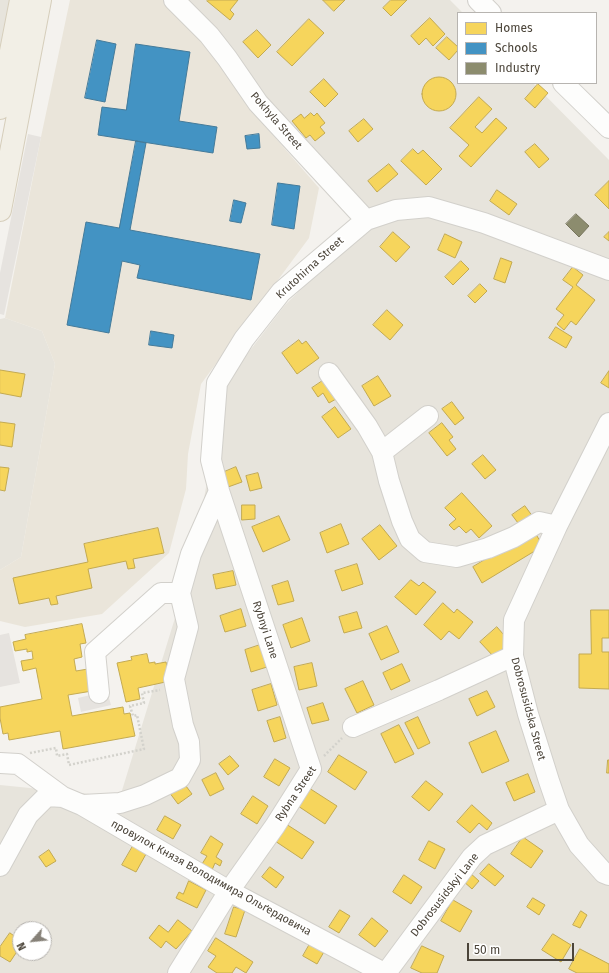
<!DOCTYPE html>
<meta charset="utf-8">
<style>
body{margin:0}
#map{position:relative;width:609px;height:973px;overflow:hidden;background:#f4f2ee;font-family:"Fira Sans",sans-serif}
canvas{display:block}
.legend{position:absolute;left:457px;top:12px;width:140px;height:72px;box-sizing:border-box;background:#fff;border:1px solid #b7b4b0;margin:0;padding:5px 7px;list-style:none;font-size:12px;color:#4b4439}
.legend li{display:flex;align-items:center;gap:8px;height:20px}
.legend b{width:20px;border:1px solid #b7b4b0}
.north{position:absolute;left:12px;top:921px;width:40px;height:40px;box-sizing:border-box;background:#fff;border:1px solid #b7b4b0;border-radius:50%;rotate:243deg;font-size:11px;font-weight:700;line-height:16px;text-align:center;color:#4b4439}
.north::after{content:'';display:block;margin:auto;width:14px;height:18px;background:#868178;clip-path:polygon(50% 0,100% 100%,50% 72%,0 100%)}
.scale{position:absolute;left:467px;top:943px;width:107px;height:18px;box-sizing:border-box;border:2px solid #4b4439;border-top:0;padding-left:5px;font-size:12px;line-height:14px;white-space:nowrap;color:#4b4439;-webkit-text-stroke:3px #fff;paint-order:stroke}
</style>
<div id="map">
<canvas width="609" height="973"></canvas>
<ul class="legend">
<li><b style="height:11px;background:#f6d55c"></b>Homes</li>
<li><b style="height:11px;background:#4393c3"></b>Schools</li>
<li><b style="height:11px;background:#8c8c6e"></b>Industry</li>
</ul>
<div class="north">N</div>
<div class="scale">50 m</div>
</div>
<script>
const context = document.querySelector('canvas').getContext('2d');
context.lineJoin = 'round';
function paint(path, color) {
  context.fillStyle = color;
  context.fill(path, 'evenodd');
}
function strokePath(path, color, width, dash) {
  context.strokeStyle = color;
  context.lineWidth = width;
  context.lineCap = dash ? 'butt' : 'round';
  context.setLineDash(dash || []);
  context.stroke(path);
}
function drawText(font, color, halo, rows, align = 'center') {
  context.font = font + ' "Fira Sans",sans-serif';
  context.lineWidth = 4;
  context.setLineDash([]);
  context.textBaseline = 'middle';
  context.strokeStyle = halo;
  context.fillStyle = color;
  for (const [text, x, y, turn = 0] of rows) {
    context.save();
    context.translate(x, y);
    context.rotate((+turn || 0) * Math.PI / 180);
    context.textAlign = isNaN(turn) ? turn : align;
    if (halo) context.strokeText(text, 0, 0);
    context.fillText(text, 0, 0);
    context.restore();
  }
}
const residential = new Path2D(`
 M0 0H14L0 69Z
 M179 0H450L463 13H458V83H533L609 160V973H0V785L120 797 194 556 224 384 285 305 371 221ZM20 929H44V953H20Z
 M5 318 42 331 55 364 21 557 0 570V319Z`);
const education = new Path2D(`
 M70 0H166L212 46 251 110 319 188 309 238 201 384 188 454 186 489 169 553 102 614 25 627 0 621V570L21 557 55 364 42 331 5 318 41 137Z`);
const parking = new Path2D(`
 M28 134 41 137 4 315 0 314V273Z
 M9 633 20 683 0 687V635Z
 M107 691 111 705 81 712 78 698Z`);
const homes = new Path2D(`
 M208 0H238L230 10 234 14 230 20 207 1Z
 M323 0H345L334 11Z
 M391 0H407L391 16 383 8Z
 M430 18 445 34 433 46 426 38 419 45 411 36Z
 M309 19 324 33 292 66 277 52Z
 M257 30 271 45 258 58 243 42Z
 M447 37 458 47V50L449 60 436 48Z
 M422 94a17 17 0 1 1 34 0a17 17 0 1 1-34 0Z
 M324 79 338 94 325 107 310 92Z
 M538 84 548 93 535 108 525 99Z
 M479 97 492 109 475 127 482 133 496 118 507 128 471 167 459 156 469 145 450 128Z
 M311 113 314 116 317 113 325 123 320 127 325 133 315 141 310 135 306 138 292 121 301 114 304 118Z
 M364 119 373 129 358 142 349 131Z
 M535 144 549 159 539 168 525 152Z
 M413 149 418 154 423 150 442 169 426 185 401 161Z
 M389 164 398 174 377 192 368 181Z
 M609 181V209L595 195Z
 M497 190 517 204 509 215 490 201Z
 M393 232 410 247 396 262 380 247Z
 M609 232V241L604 237Z
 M445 234 462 242 455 258 438 250Z
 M501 258 512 262 505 283 494 279Z
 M461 261 469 269 453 285 445 277Z
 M573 267 583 275 576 285 595 300 576 325 571 321 564 330 557 324 564 315 556 309 573 287 563 280Z
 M480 284 487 291 475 303 468 296Z
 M387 310 403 325 390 340 373 325Z
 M556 327 572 337 566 348 549 338Z
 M299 340 302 344 306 341 319 358 297 374 282 353Z
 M0 370 25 374 21 397 0 393Z
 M609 371V388L601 383Z
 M378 376 391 396 374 406 362 386Z
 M324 380 336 399 329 403 323 393 318 397 312 388Z
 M452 402 464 418 455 425 442 409Z
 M335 407 351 429 338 438 322 417Z
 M0 422 15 424 12 447 0 445Z
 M442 423 453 437 449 440 456 449 447 456 429 433Z
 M483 455 496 470 485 479 472 464Z
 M0 467 9 468 5 491 0 490Z
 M236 467 242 482 228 487 222 473Z
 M258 473 262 488 250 491 246 476Z
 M462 493 492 526 479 538 471 529 466 533 459 526 454 530 449 525 456 519 445 508Z
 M242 505H255V519L242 520Z
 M525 506 533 517 521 527 512 515Z
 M279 516 290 540 263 552 252 527Z
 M341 524 349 544 327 553 320 533Z
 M380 525 397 546 379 560 362 539Z
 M158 528 164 553 133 559 135 568 128 569 126 561 88 569 92 588 56 596 58 604 51 605 49 598 19 604 13 578 88 562 84 544Z
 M534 531 543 546 482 583 473 567Z
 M357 564 363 584 342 591 335 571Z
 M233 571 236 585 216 589 213 575Z
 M411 580 419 586 423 582 436 592 416 615 395 597Z
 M288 581 294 601 278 605 272 586Z
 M443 603 454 613 457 609 473 622 459 639 449 631 441 640 424 625Z
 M241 609 246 626 225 632 220 616Z
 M591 610H609V638H602V652H609V689L579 688V654H591Z
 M357 612 362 628 344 633 339 617Z
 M302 618 310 641 291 648 283 625Z
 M82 624 86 643 80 644 82 657 74 659 76 671 88 669 92 691 68 695 72 716 123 707 124 714 130 713 135 736 63 749 60 731 9 740 8 733 3 734 0 718V707L42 699 36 668 23 671 21 661 33 659 32 651 27 652V649L15 651 13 642 26 639 25 635Z
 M387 626 399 652 381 660 369 634Z
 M497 627 510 642 494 657 480 642Z
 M260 645 267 667 251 672 245 650Z
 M147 654 149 663 155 662V664L166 662 170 681 138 688 140 699 126 702 117 663 132 660 131 657Z
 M312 663 317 686 299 690 294 667Z
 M402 664 410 681 391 690 383 673Z
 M363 681 374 705 357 713 345 689Z
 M271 684 277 705 258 711 252 690Z
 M487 691 495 707 477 716 469 699Z
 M323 703 329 720 312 724 307 708Z
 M280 717 286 738 274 742 267 721Z
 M418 717 430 743 418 749 405 723Z
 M399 725 414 754 395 763 381 734Z
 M496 731 509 761 482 773 469 743Z
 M339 755 367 772 355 790 328 772Z
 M230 756 239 766 228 775 219 764Z
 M275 759 290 768 279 786 264 777Z
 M608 760H609V773H607Z
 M216 773 224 789 210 796 202 780Z
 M528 774 535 792 514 801 506 783Z
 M426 781 443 794 429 811 412 797Z
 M183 782 192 794 178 804 169 792Z
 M309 788 337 806 325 824 298 806Z
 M253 796 268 806 257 824 241 814Z
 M472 805 492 823 487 830 479 823 470 833 457 822Z
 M165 816 181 825 173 839 157 830Z
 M286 824 314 842 302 859 275 841Z
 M211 836 223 844 216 857 222 861 220 866 215 863 212 870 202 864 207 856 201 853Z
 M523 837 543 851 531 868 511 854Z
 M429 841 445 849 435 869 419 860Z
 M133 846 146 854 136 872 122 865Z
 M49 850 56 861 46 867 39 857Z
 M489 864 504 876 495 886 480 874Z
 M270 867 284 877 276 888 262 877Z
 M469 872 479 881 472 889 462 880Z
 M404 875 422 887 411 904 393 892Z
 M189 881 206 890 197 908 176 898 179 892 183 894Z
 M533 898 545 905 539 915 527 907Z
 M453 900 472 911 460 932 441 921Z
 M234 907 245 910 236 937 225 934Z
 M340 910 350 916 339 933 329 927Z
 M581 911 587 915 580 928 573 925Z
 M372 918 388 931 375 947 359 935Z
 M178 920 192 931 176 949 166 941 161 948 149 938 159 925 168 932Z
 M10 933 20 940V947L10 962 0 956V947Z
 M553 934 571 945 561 962 542 950Z
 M216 938 253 962 246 973 236 967 232 973H217L208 967 216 956 208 951Z
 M311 942 325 950 317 964 303 956Z
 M422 946 444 956 437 973H422L411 968Z
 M580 949 609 964V973H577L569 969Z`);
const schools = new Path2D(`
 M97 40 116 44 105 102 85 98Z
 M136 44 190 52 179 121 217 127 213 153 98 135 102 107 126 110Z
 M259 134 260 148 247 149 245 136Z
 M136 141 146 143 130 230 260 254 251 300 137 278 140 265 122 261 109 333 67 325 86 222 119 228Z
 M278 183 300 186 294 229 272 225Z
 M234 200 246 203 241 223 230 221Z
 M151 331 174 335 172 348 149 345Z`);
const industry = new Path2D(`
 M576 214 589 226 579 237 566 224Z`);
const path = new Path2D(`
 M30 753 56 748 57 756 67 754 69 765 144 749 137 715 133 716 130 706 144 703 142 693 160 690
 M324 756 342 738`);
const minor = new Path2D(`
 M174 0 209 35 227 58 258 103 366 220
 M478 0 491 13
 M563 83 609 128
 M329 373 367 426 382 452 389 481 402 521 410 539 425 552 457 557 488 548 514 537 539 522 557 526
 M609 423 557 526 514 620 513 656 528 714 549 781 559 810 579 845 604 873 609 875
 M382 452 428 416
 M99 693 95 652 161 593H180
 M353 727 439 690 513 656
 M0 763 18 764 63 797
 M82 805 229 891 384 973
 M0 866 28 815 47 796 63 797 82 805 120 803 145 795 180 778 190 760 189 742 183 725 174 679 188 627 180 593 191 554 219 491
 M178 973 229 891 275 826 311 769 219 491 211 460 217 383 244 339 281 292 366 220 396 210 429 207 484 223 609 270
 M386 973 472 857 485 845 559 810`);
const major = new Path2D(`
 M0 108 21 0
 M0 210 40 0`);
const streetNames = [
 ["Pokhyla Street",276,121,49],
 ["Krutohirna Street",310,268,-42],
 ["Rybnyi Lane",265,630,72],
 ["Dobrosusidska Street",528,709,75],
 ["Rybna Street",296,794,-56],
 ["провулок Князя Володимира Ольґердовича",211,878,29],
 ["Dobrosusidskyi Lane",445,895,-52]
];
paint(residential, '#e7e4dc');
paint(education, '#eae5da');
paint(parking, '#e6e3df');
paint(homes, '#f6d55c');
strokePath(homes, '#c3aa52', 1);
paint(schools, '#4393c3');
strokePath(schools, '#457b9a', 1);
paint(industry, '#8c8c6e');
strokePath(industry, '#78765e', 1);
strokePath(minor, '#d2d0cb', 22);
strokePath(major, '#d6cebb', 24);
strokePath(path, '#d3d2cc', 2.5, [2, 2]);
strokePath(minor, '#fdfdfc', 20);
strokePath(major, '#f2efe6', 22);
drawText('11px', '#4b4439', '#fff', streetNames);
</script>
